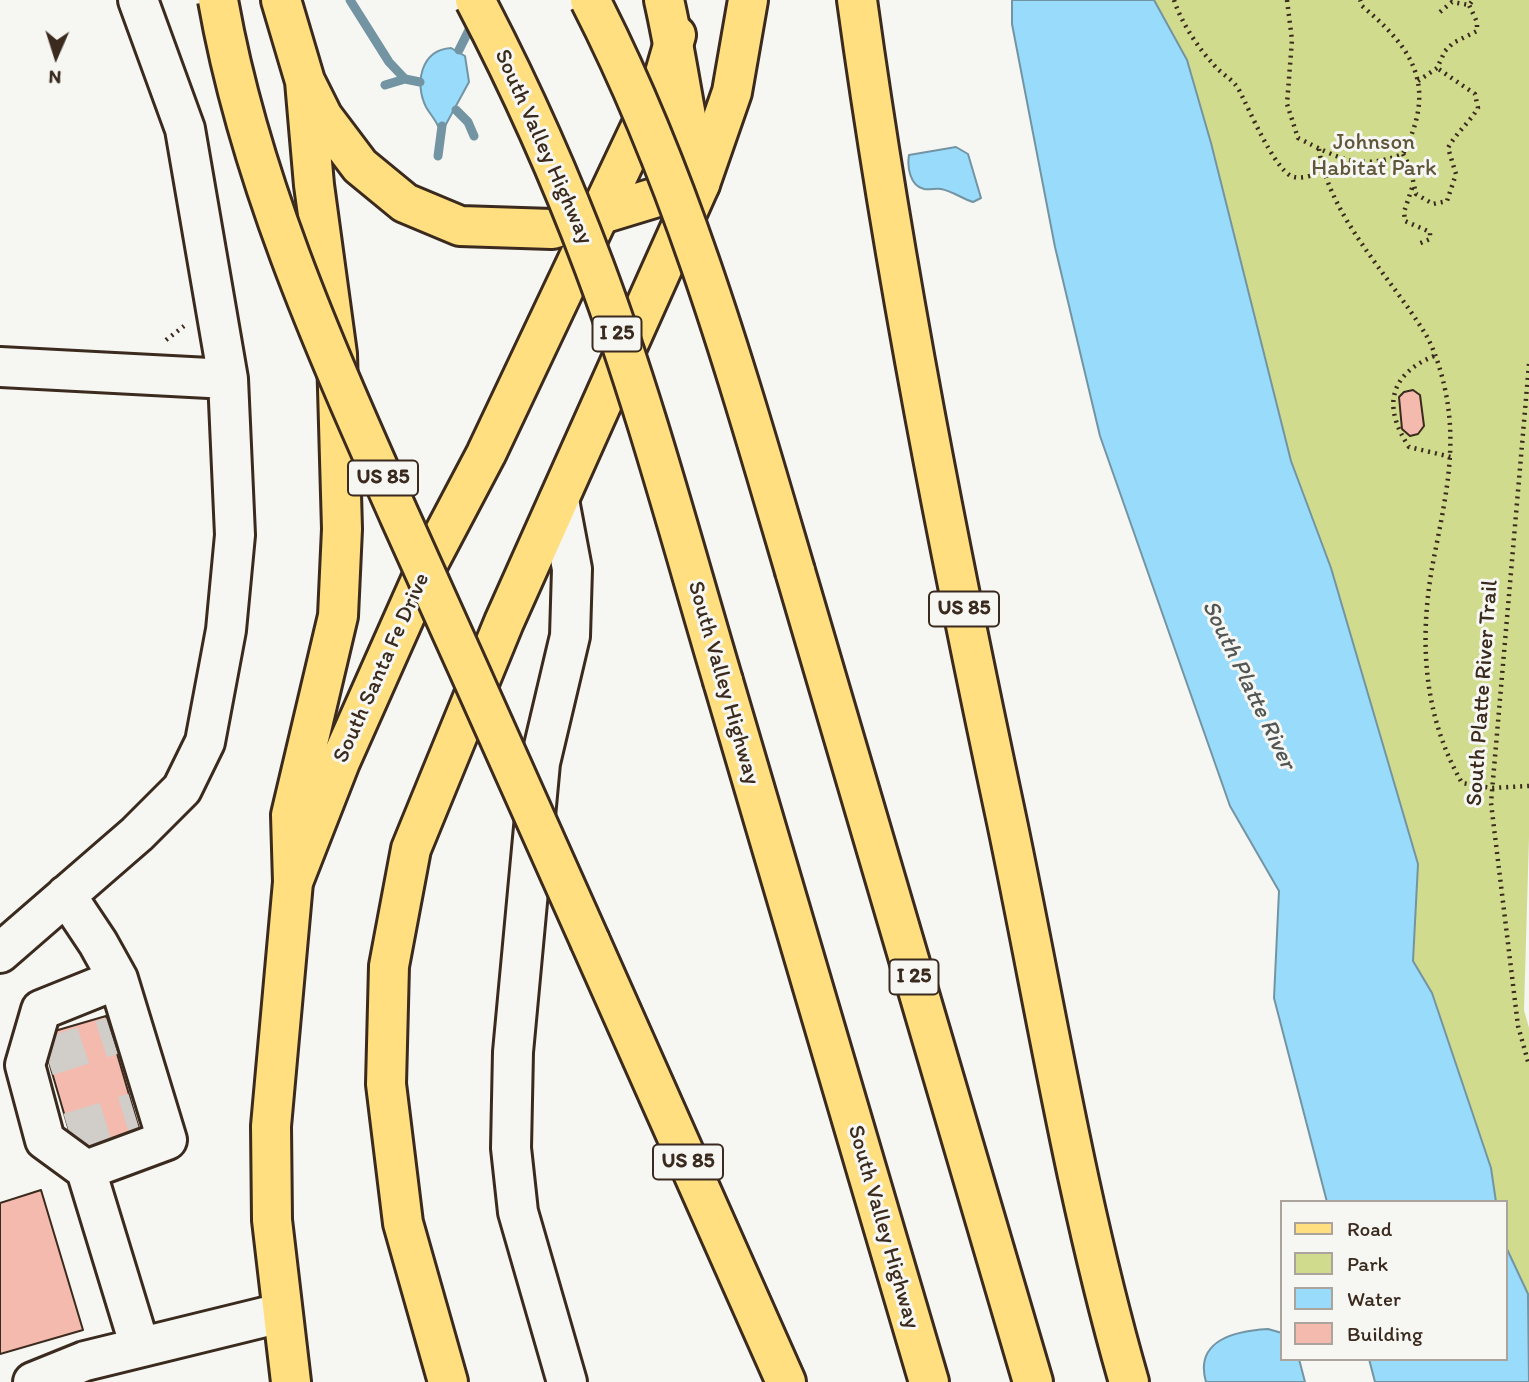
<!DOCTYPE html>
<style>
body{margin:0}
#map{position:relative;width:1529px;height:1382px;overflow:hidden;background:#f6f6f2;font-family:Itim,sans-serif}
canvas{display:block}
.legend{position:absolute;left:1280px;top:1200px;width:228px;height:161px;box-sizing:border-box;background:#f6f6f2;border:2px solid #aba49d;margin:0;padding:9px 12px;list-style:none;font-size:21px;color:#3b2a1e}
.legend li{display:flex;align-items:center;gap:14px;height:35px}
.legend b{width:35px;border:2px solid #aba49d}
.north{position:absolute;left:21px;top:21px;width:70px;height:70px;-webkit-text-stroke:5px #f6f6f2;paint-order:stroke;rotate:183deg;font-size:19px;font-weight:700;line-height:28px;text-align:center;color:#3b2a1e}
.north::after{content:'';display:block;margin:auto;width:24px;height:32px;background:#3b2a1e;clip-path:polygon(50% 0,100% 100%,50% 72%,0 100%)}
</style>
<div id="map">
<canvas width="1529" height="1382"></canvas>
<ul class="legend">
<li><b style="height:9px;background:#ffdf80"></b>Road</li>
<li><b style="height:19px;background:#d0db8e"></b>Park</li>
<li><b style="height:19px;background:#99dbfb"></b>Water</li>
<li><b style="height:19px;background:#f5baae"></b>Building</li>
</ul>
<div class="north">N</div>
</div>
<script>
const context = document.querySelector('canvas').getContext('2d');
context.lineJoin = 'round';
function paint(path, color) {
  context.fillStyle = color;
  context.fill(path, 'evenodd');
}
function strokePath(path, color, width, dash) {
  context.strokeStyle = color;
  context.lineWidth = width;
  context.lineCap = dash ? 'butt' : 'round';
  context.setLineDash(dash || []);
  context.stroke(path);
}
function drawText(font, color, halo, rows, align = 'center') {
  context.font = font + ' Itim,sans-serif';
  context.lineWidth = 6;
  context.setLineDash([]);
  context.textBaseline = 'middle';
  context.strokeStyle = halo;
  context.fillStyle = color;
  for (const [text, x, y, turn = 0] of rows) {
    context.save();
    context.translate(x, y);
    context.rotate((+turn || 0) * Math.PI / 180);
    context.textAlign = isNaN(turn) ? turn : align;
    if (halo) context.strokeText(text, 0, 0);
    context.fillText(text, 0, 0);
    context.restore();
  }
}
const green = new Path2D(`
 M1154 0H1529V837L1524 1010 1529 1028V1322L1528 1294 1506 1247V1202H1496L1491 1168 1432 993 1413 961 1418 864 1331 568 1291 461 1211 143 1187 60Z`);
const water = new Path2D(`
 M1012 0H1154L1187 60 1211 143 1291 461 1331 568 1418 864 1413 961 1432 993 1491 1168 1496 1202H1327L1274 998 1279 891 1230 806 1100 436 1055 247 1012 24Z
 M451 48 465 56 469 82 445 126H438C435 119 430 114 426 107 414 83 421 50 451 48Z
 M956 147 968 154 981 198 973 202C963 199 952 191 941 189 936 188 930 190 924 189 910 186 907 167 909 155Z
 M1506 1247 1528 1294 1529 1382H1375L1369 1359H1506Z
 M1268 1329 1282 1333V1359H1299L1305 1382H1206C1194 1340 1235 1331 1268 1329Z`);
const stream = new Path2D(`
 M350 0 389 62 405 79
 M459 50 474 20
 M385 85 405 79 420 82
 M456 110 468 122 474 136
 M438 156 442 126`);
const building = new Path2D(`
 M1413 390 1420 395 1424 426 1418 434 1410 436 1402 429 1399 397 1404 392Z
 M106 1016 140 1132 75 1151 41 1035Z
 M41 1190 83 1330 0 1354V1203Z`);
const minorTunnel = new Path2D(`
 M47 1057 112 1036
 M69 1132 134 1112`);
const path = new Path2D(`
 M1174 0C1181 22 1198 48 1214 65 1222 75 1234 79 1240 92 1250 111 1273 166 1291 176 1300 180 1313 175 1323 172
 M1287 0 1292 40 1287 104 1298 138C1338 158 1359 171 1403 154 1437 87 1415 50 1362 6L1360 0
 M1440 12 1452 2 1469 5 1473 0
 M1418 81 1437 68 1445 51 1453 43 1477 31V22L1469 5
 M1319 149C1329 217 1391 277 1426 335 1437 354 1445 384 1448 406 1456 461 1442 514 1432 568 1419 643 1424 717 1462 783L1491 788 1529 786
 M1403 154 1410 167 1416 194 1433 204 1447 201 1456 174 1448 148C1456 133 1469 123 1478 108L1475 94 1437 68
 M1412 188 1404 212 1405 221 1430 232V239L1416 245
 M166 340 184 326
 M1434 356C1388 375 1383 408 1409 447L1451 457
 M1529 364 1491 803 1518 1026 1529 1065`);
const minor = new Path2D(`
 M0 367 228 379
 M559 500 572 569 570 636 540 763 513 1052 511 1148 518 1212 567 1382
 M66 895 98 943 118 979 167 1140 86 1170 45 1140 25 1065 41 1010 118 979
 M0 953 137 834 182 789 205 742 226 630 235 535 228 379 185 129 138 0
 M86 1170 140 1347
 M33 1382 85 1361 281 1313`);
const major = new Path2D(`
 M291 1382 272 1220 271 1126 293 882 340 762 429 562 486 454 663 80 676 35
 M448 1382 403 1223 386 1084 389 966 411 849 504 622 700 184 732 92 748 0`);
const highway = new Path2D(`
 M281 0 305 81 323 117 360 166 405 203 460 226 552 229 700 184C685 123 678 61 664 0
 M857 0C895 276 949 550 1007 822 1046 1009 1076 1198 1129 1382
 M795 571 1033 1382
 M723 681 929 1382
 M293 882 291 815 338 616 342 529 337 354 314 185 305 81
 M590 941 786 1382`);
const highwayBridge = new Path2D(`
 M218 0C250 182 326 350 400 517 464 658 527 800 590 941
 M475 0C520 86 560 175 594 266 645 402 682 543 723 681
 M590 0C683 181 738 377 795 571`);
const shields = [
 [617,334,49],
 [383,478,70],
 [964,609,70],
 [914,977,49],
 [688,1162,70]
];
const shieldNames = [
 ["I 25",617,334],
 ["US 85",383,478],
 ["US 85",964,609],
 ["I 25",914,977],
 ["US 85",688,1162]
];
const parkNames = [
 ["Johnson",1374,143],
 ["Habitat Park",1374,169]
];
const streetNames = [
 ["South Valley Highway",543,147,66],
 ["South Santa Fe Drive",382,668,-66],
 ["South Valley Highway",723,683,74],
 ["South Platte River Trail",1483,693,-86],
 ["South Valley Highway",883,1227,74]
];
const waterNames = [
 ["South Platte River",1248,685,64]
];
paint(green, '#d0db8e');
paint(water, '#99dbfb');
strokePath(water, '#7394a3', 2);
strokePath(stream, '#7394a3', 9);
paint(building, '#f5baae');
strokePath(building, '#3b2a1e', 2);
strokePath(minorTunnel, '#d1cdc8', 38, [38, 19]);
strokePath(minor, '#3b2a1e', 44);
strokePath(major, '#3b2a1e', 44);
strokePath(highway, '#3b2a1e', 44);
strokePath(path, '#3b2a1e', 4.5, [2, 5]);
strokePath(minor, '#f6f6f2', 38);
strokePath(major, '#ffdf80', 38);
strokePath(highway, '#ffdf80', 38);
strokePath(highwayBridge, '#3b2a1e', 44, []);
strokePath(highwayBridge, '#ffdf80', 38);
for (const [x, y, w] of shields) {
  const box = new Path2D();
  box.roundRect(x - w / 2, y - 17.5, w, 35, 5);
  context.fillStyle = '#f6f6f2';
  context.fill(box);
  strokePath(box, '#3b2a1e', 2);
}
drawText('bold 21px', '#3b2a1e', null, shieldNames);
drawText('23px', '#60563a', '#f6f6f2', parkNames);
drawText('23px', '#3b2a1e', '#f6f6f2', streetNames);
drawText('italic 24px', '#525655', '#f6f6f2', waterNames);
</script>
